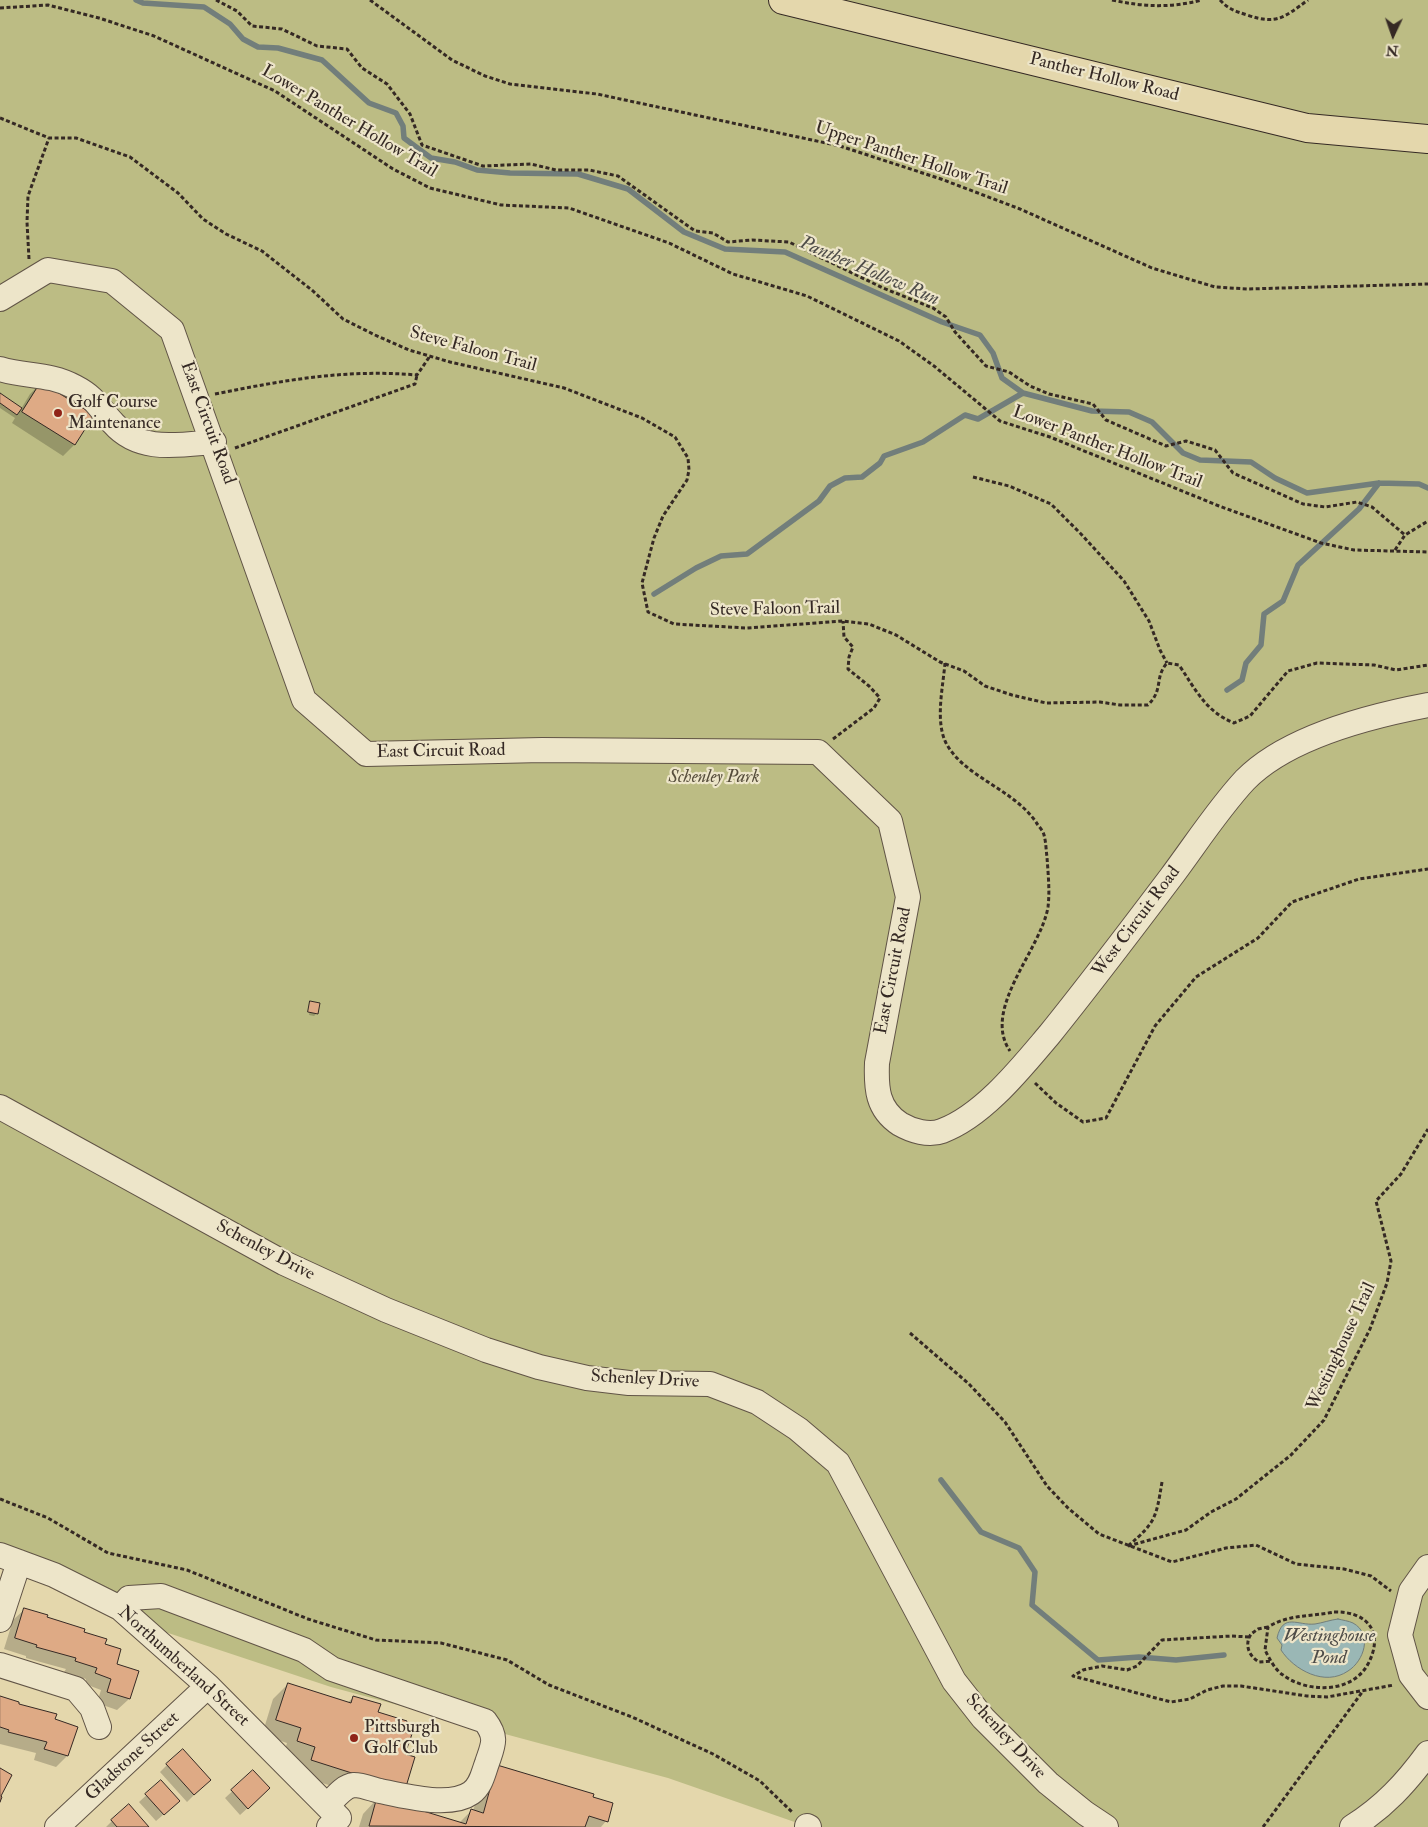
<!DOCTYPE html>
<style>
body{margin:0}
#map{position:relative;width:1428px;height:1827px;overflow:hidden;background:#e4d7ac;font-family:"IM FELL Double Pica",serif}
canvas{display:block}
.north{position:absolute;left:1368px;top:10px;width:50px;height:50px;-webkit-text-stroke:4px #ede5c9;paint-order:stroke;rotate:183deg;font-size:14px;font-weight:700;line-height:20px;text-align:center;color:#352924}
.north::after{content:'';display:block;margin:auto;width:18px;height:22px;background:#352924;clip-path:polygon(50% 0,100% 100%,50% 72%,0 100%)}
</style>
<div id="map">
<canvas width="1428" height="1827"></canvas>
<div class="north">N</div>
</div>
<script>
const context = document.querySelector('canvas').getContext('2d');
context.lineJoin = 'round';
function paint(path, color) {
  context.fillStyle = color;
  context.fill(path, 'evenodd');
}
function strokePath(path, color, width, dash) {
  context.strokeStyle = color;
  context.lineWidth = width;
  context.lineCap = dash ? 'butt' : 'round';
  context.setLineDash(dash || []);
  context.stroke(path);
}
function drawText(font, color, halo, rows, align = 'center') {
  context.font = font + ' "IM FELL Double Pica",serif';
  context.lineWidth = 4.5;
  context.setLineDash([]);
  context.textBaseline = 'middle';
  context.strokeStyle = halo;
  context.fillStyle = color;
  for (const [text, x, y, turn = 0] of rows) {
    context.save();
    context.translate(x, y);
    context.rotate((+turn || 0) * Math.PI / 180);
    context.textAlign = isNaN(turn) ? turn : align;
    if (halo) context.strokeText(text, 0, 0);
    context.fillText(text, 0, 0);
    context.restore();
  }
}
const green = new Path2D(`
 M0 0H1428V1827H809L668 1778 331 1687 123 1618 0 1555Z`);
const water = new Path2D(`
 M1338 1619C1342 1620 1349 1621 1353 1623 1373 1634 1364 1661 1348 1671 1325 1687 1294 1670 1281 1650L1282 1645 1277 1638C1283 1612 1298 1626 1315 1624 1322 1623 1330 1620 1338 1619Z`);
const shadow = new Path2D(`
 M41 383 74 445 63 456 12 423 15 418 0 408V395L21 409 30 394Z
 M311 1003 317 1013 314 1016 309 1015Z
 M25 1609 83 1632 103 1645 115 1665 137 1672 129 1699 117 1710 97 1703 101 1690 85 1684 86 1679 64 1672 66 1669 26 1658V1656L4 1649 13 1620Z
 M288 1684 347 1703 354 1697 377 1712 390 1802 459 1823 471 1811H473L482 1782 591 1798 606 1821 601 1827H359L363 1814 376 1800 297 1775 301 1762 283 1756 287 1743 262 1735 273 1699Z
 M0 1697 54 1720 67 1756 56 1767 34 1760 36 1753 0 1744Z
 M167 1765 202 1787 187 1802 160 1772Z
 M253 1772 262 1795 240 1815 225 1798Z
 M161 1782 171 1808 156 1821 139 1802Z
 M128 1806 148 1827H106L112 1821Z`);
const stream = new Path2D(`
 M136 0 143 3 204 7 230 24 243 39 258 47 278 48 322 60 369 103 396 113 403 126 404 138 431 158 455 162 477 170 510 173 578 174 628 189 684 232 725 249 785 252 942 322 980 335 993 353 1002 378 1023 393 1092 411 1129 412 1152 422 1183 453 1200 460 1251 462 1275 478 1307 493 1379 483 1419 484 1428 488
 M654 594 696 568 721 556 747 554 819 501 830 486 845 478 862 477 880 463 884 456 923 442 965 415 978 419 1023 393
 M1227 690 1242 680 1246 663 1261 645 1264 614 1283 601 1298 565 1359 509 1379 483
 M941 1480 981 1532 1019 1548 1035 1572 1032 1605 1098 1660 1139 1657 1176 1660 1224 1655`);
const building = new Path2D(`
 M41 382 94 415 75 445 22 412Z
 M0 393 22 408 17 415 0 403Z
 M310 1001 320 1003 318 1014 308 1012Z
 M24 1608 48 1615 47 1617 85 1629 84 1632 107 1639 105 1644 121 1649 117 1664 139 1671 130 1699 107 1692 111 1679 95 1673 97 1668 75 1661 76 1658 36 1647 37 1645 15 1638Z
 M288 1683 351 1703 353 1696 381 1704 378 1712 407 1721 404 1732 412 1734 405 1754 415 1757 405 1790 311 1760 315 1747 297 1741 301 1728 276 1720Z
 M0 1696 19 1702V1704L57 1714 55 1719 78 1727 68 1756 44 1749 47 1742 8 1732 9 1730 0 1727Z
 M183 1749 211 1780 194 1795 166 1764Z
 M497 1765 594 1794 593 1797 613 1803 608 1822 589 1816 585 1827 369 1826 377 1797 466 1824 471 1809 483 1813Z
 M0 1768 12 1775 1 1796 2 1797 0 1802Z
 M253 1770 270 1788 248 1809 231 1790Z
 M161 1780 180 1801 164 1815 145 1794Z
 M129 1804 149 1827H117L111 1820Z`);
const path = new Path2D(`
 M216 0 237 11 252 26 282 29 317 46 347 49 362 68 387 84 410 114 422 145 483 166 531 164 556 170H589L618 176 695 231 713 233 728 242 752 240 789 242 883 288 933 308 946 317 955 332 986 366 1009 372 1030 386 1049 394 1093 404 1106 420 1166 446 1186 441 1215 450 1233 473 1303 504 1325 507 1357 502 1372 507 1405 535
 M370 0 452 60 485 76 510 84 597 94 840 146 941 179 1020 209 1152 268 1215 287 1247 289 1428 284
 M1112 0C1144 7 1170 8 1202 0
 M1220 0C1228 9 1235 11 1247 15 1277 25 1283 18 1308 0
 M0 8 48 5 99 18 154 36 275 91 393 169 430 188 501 205 569 208 669 243 733 274 807 296 899 341 934 366 1000 421 1050 437 1219 506 1321 543 1354 550 1428 552
 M0 118 49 138H76L130 157 178 193 203 219 226 234 262 251 313 291 343 319 375 335 409 350 450 362 564 388 642 418 675 437 688 458 689 470 687 480 663 516 654 538 642 583 648 612 674 624 747 628 843 621 869 624 896 635 940 662 964 671 985 686 1012 695 1046 703 1100 702 1120 705H1148C1164 689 1154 678 1167 663L1179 665C1196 690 1205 711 1234 723L1250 716 1288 671 1317 663 1374 665 1396 670 1428 665
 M29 259 27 222 28 196 49 138
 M215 394C286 380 344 369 417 375L430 356
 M235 448 415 384 417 375
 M973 477 1009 486 1051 504 1081 534 1124 581 1149 621 1160 650 1167 663
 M1395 550 1405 535 1428 521
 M945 663C943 687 935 721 946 743 964 777 1012 788 1036 822 1038 826 1043 830 1044 835 1046 842 1046 850 1047 857 1048 873 1050 891 1048 907 1041 950 981 1009 1010 1051
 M833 739 874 708 880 698 869 686 848 669 849 657 853 647 844 637 843 621
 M1035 1083 1056 1103 1083 1122 1106 1118 1155 1026 1196 977 1258 938 1292 902 1359 879 1428 869
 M910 1333 969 1384 1005 1422 1047 1486 1068 1508 1099 1534 1172 1562 1226 1548 1256 1545 1296 1564 1344 1569 1371 1576 1391 1591
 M0 1499 48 1518 108 1553 187 1570 308 1619 376 1640 441 1643 507 1660 549 1685 632 1717 713 1754 760 1781 792 1812
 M1128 1546 1186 1530 1211 1512 1236 1499 1291 1455 1324 1420 1370 1329 1387 1283 1391 1261 1376 1201 1401 1174 1428 1129
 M1128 1546C1156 1522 1156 1518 1162 1482
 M1334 1612C1367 1611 1385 1632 1368 1664 1352 1694 1307 1693 1283 1675 1275 1670 1269 1658 1265 1650L1268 1627C1289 1614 1310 1617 1334 1612Z
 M1268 1627 1258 1629 1251 1634C1244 1645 1249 1656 1259 1662L1272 1661
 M1249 1637 1232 1636 1162 1640 1137 1666 1127 1670 1102 1666 1083 1670 1073 1676 1171 1702 1190 1699 1207 1690 1223 1686H1241L1307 1696 1327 1697 1394 1685
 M1263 1827 1363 1691`);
const minor = new Path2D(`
 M0 299 48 270 112 281 172 330 304 700 366 754 542 750 818 752 890 821 908 897 877 1063C876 1088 877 1109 900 1124 912 1131 929 1136 942 1131 983 1116 1021 1068 1049 1035 1091 983 1131 930 1171 877 1195 845 1218 809 1245 780 1287 737 1370 716 1428 705
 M0 369C26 377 49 373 75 387 96 398 98 407 113 423 139 453 178 445 214 442
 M0 1107 284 1263 386 1310 486 1350 539 1367 587 1378 629 1383 710 1384 757 1402 798 1429 838 1463 954 1681 983 1718 1048 1783 1085 1813 1106 1827
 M0 1555 54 1575 120 1608 208 1686 339 1818 329 1827
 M1428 1567 1411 1591 1400 1635 1411 1675 1428 1697
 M120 1608 129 1598 161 1596 304 1650 332 1669 485 1721C498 1738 493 1745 487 1763 483 1774 481 1786 471 1793 450 1808 404 1796 380 1791 372 1789 362 1785 354 1785 343 1786 335 1798 327 1806
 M0 1620 19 1562
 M0 1665 76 1689 92 1708 99 1727
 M807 1826 809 1827
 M57 1827 208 1686
 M1352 1827C1384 1807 1406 1783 1428 1753`);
const major = new Path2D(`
 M783 0 1307 128 1428 139`);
const markers = [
 [58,413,5,"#8f2418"],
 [354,1738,5,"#8f2418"]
];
const streetNames = [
 ["Panther Hollow Road",1104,78,14],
 ["Lower Panther Hollow Trail",349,122,31],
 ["Upper Panther Hollow Trail",911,159,18],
 ["Steve Faloon Trail",473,350,15],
 ["East Circuit Road",207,423,70],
 ["Lower Panther Hollow Trail",1107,448,21],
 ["Steve Faloon Trail",775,610,-1],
 ["East Circuit Road",441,752,-1],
 ["West Circuit Road",1137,922,-53],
 ["East Circuit Road",894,971,-79],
 ["Schenley Drive",265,1251,28],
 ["Westinghouse Trail",1342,1347,-65],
 ["Schenley Drive",645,1380,3],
 ["Northumberland Street",183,1667,42],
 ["Schenley Drive",1005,1737,47],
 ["Gladstone Street",133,1757,-43]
];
const poiNames = [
 ["Golf Course",68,403],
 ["Maintenance",68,424],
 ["Pittsburgh",364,1728],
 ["Golf Club",364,1749]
];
const parkNames = [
 ["Schenley Park",714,778]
];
const waterNames = [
 ["Panther Hollow Run",869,272,23],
 ["Westinghouse",1329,1637],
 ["Pond",1329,1659]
];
paint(green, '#bcbc84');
paint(water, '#9ab7b5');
strokePath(water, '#727e7b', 1);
paint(shadow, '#0003');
strokePath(stream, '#727e7b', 5.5);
paint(building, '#deaa85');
strokePath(building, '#352924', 1);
strokePath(minor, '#615446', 26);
strokePath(major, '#352924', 30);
strokePath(path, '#352924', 3, [4, 2.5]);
strokePath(minor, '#ede5c9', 24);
strokePath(major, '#e4d7ac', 28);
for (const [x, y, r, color] of markers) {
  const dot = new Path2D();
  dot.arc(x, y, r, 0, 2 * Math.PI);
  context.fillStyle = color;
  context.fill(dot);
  strokePath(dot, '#ede5c9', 2);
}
drawText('18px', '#352924', '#ede5c9', streetNames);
drawText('18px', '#352924', '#ede5c9', poiNames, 'left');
drawText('italic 18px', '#574e3c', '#ede5c9', parkNames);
drawText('italic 19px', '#4e4c48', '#ede5c9', waterNames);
</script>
